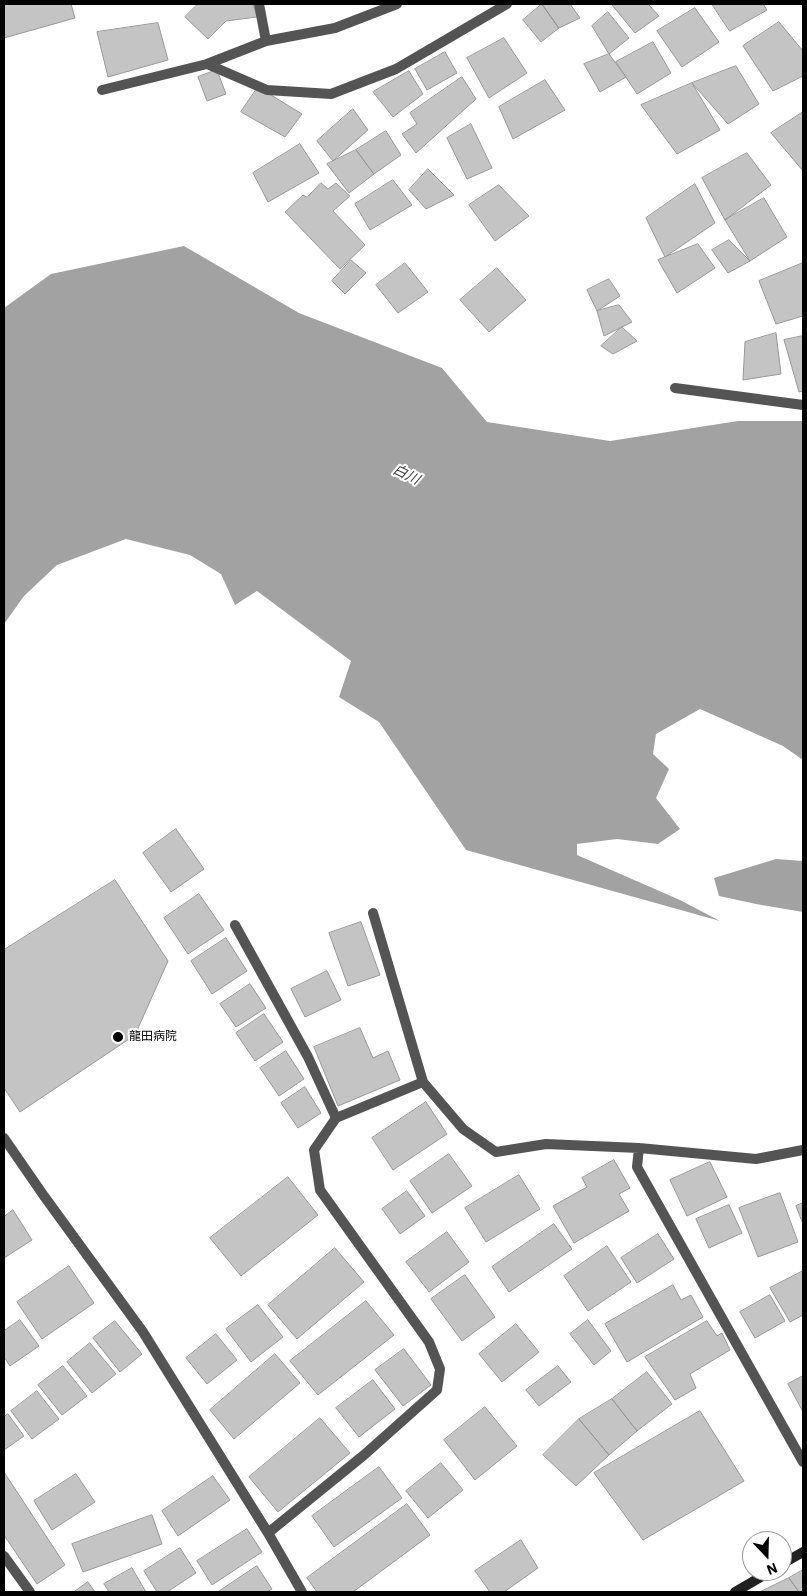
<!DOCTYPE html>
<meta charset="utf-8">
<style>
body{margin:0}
#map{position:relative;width:807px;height:1596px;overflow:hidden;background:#fff;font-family:"IBM Plex Sans",sans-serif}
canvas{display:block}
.frame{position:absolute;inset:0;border:5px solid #000;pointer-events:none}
.north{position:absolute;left:742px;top:1531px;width:50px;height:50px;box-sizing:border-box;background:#fff;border:1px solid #999;border-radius:50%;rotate:159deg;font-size:14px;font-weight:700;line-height:20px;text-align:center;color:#000}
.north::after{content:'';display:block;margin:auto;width:18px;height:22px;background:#000;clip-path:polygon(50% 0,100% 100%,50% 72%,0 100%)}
</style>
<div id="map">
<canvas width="807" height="1596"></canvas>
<div class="frame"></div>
<div class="north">N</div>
</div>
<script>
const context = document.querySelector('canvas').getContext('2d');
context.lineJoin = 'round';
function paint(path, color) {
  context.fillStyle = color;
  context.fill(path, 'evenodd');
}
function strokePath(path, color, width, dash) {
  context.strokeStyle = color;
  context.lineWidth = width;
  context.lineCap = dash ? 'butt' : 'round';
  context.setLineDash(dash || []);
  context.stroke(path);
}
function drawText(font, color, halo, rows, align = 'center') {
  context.font = font + ' "IBM Plex Sans","Noto Sans JP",sans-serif';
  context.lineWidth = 4;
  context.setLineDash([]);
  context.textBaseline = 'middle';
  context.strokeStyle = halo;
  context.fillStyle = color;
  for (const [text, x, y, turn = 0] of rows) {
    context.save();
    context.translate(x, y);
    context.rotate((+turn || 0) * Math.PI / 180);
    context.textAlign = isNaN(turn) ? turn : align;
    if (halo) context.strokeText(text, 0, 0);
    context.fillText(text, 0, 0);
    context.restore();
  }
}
const water = new Path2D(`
 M184 246 299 313 442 368 487 422 610 441 738 421H803V760L783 746 700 709 656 734 653 754 669 769 656 798 680 829 658 844 617 839 577 844V855L680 900 720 921 466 850 379 722 339 697 351 661 257 591 235 605 221 574 190 555 126 539 57 565 24 596 4 624V308L51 274Z
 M776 859 803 861V912L756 904 719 896 714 878Z`);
const building = new Path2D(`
 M4 4H71L75 18 4 38Z
 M198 4H253L257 17 226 21 208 39 185 17Z
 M542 4H570L580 18 559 28Z
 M542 4 559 28 541 42 523 20Z
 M615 4H648L659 16 635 33 612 5Z
 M712 4H763L767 10 730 31Z
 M695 8 719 42 682 67 657 31Z
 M608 12 629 38 609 54 592 26Z
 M779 22 803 51V76L773 91 743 46Z
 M158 23 168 60 108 77 97 32Z
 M504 38 527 73 489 98 467 58Z
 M653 42 671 73 637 94 616 62Z
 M445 52 457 73 427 90 415 69Z
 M609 54 626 77 600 92 584 64Z
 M736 66 759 104 728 124 692 83Z
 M217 70 226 94 207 101 198 77Z
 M409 71 423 94 393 117 373 92Z
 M462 77 476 99 416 153 402 134 417 124 410 113Z
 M545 80 565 110 513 139 499 107Z
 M692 83 720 130 677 154 641 105Z
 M258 87 302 114 285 137 241 112Z
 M353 109 368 130 333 161 317 141Z
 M803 112V171L771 133Z
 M471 124 492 168 467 179 447 138Z
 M386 131 401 155 374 174 356 150Z
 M300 144 319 173 268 202 253 173Z
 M356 150 374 174 349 193 327 164Z
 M747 153 771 185 725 220 702 178Z
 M428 169 454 195 426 209 409 190Z
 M393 180 412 205 370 230 355 204Z
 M321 183 328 189 336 183 350 196 333 211 365 245 340 269 285 212 303 195 307 197Z
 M695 184 715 223 665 257 646 218Z
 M499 185 529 216 495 241 469 205Z
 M764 198 787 237 750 261 725 220Z
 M729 240 750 261 728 273 712 250Z
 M698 244 715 268 677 293 658 260Z
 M351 260 366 273 345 294 332 281Z
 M405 263 428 292 398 313 376 285Z
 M803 263V316L776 324 759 281Z
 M497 268 526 300 489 332 460 300Z
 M609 279 620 296 597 311 587 290Z
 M619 305 632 322 604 336 597 311Z
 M622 327 637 341 613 354 601 346Z
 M776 333 781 374 743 380 745 342Z
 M803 336V391L799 392 784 340Z
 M176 829 204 869 171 892 143 853Z
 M115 880 168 961 135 1035 20 1112 4 1088V950Z
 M199 894 224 930 188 954 164 918Z
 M361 922 380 975 348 986 329 933Z
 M226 938 247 971 212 994 191 961Z
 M327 971 341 1000 305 1017 291 989Z
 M250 984 266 1008 236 1027 220 1004Z
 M264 1014 283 1042 255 1061 236 1033Z
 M360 1028 373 1058 388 1051 400 1080 338 1106 314 1047Z
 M286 1051 304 1079 279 1096 260 1068Z
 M305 1087 321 1113 298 1128 281 1103Z
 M426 1102 447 1134 393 1170 372 1138Z
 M449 1154 472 1186 432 1213 410 1181Z
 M614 1160 630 1188 619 1194 629 1211 574 1243 553 1206 587 1187 582 1178Z
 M710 1162 727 1197 687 1216 670 1180Z
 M519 1175 540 1209 486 1242 465 1208Z
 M288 1177 318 1215 241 1276 210 1238Z
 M407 1191 425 1216 400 1234 382 1209Z
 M780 1193 798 1242 758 1257 739 1208Z
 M803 1203V1224L796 1206Z
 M729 1205 742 1233 709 1248 696 1219Z
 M13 1210 32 1240 4 1258V1217Z
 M554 1224 572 1249 509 1292 492 1267Z
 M447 1232 469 1262 429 1292 406 1262Z
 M658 1234 674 1259 637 1283 621 1258Z
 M607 1246 631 1282 588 1311 564 1276Z
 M335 1248 364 1282 297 1339 268 1305Z
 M69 1266 94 1303 42 1339 17 1302Z
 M803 1271V1315L790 1322 770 1288Z
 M465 1275 495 1317 462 1341 431 1299Z
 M673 1285 681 1300 691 1295 703 1317 627 1362 605 1324Z
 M770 1295 785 1321 755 1338 740 1312Z
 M366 1301 394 1335 318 1395 290 1361Z
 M258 1305 283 1337 251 1362 226 1329Z
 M20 1320 39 1346 10 1366 4 1357V1331Z
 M588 1320 611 1351 594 1365 570 1334Z
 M115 1321 142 1354 120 1372 93 1338Z
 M707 1321 717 1336 722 1333 730 1350 690 1374 696 1388 675 1400 645 1357Z
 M516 1324 539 1352 502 1382 479 1354Z
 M216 1334 237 1360 207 1384 186 1358Z
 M90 1343 116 1374 92 1393 67 1362Z
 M404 1349 431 1385 403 1406 375 1370Z
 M275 1354 300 1383 234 1439 210 1410Z
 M63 1366 87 1396 62 1415 38 1385Z
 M558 1366 571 1382 539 1406 526 1390Z
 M647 1372 672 1404 637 1431 612 1399Z
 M803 1376V1412L788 1384Z
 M373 1380 395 1409 359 1437 336 1408Z
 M37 1391 59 1419 32 1439 11 1411Z
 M612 1399 637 1431 609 1455 579 1419Z
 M485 1407 517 1446 475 1480 444 1440Z
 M700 1411 744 1481 643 1540 594 1473Z
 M8 1414 24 1436 4 1450V1417Z
 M320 1418 350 1453 278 1512 249 1477Z
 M579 1419 609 1455 576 1486 543 1455Z
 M441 1463 463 1490 428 1518 406 1491Z
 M379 1467 402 1498 334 1547 312 1516Z
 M4 1472 65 1565 37 1584 4 1535Z
 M76 1474 95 1502 52 1530 34 1501Z
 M213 1476 230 1500 178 1536 162 1511Z
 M407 1504 430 1535 353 1592H317L307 1578Z
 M152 1515 162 1544 83 1572 72 1544Z
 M247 1529 262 1552 212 1585 197 1561Z
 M521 1540 538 1568 504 1592H490L475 1571Z
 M180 1548 196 1573 167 1592H157L144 1571Z
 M257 1566 272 1589 267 1592H218Z
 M132 1568 146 1592H109L104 1584Z
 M803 1570V1592H799L789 1578Z
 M789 1578 799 1592H760Z
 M88 1582 95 1592H74Z`);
const street = new Path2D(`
 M259 4 266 41
 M207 64 267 90 331 94 396 69 507 4
 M102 90 207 64 266 41 335 28 397 4
 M675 388 803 405
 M373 913 423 1082 463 1129 496 1152 546 1144 639 1148 756 1159 803 1150
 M235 925 308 1057 336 1118 314 1150 320 1190 429 1342 440 1369 437 1390 364 1455 268 1533
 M336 1118 423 1082
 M4 1138 44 1196 143 1332 268 1533 302 1592
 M639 1148 637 1167 803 1462
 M4 1556 30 1592`);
const secondary = new Path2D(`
 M782 1564 803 1552
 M735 1592 771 1571`);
const markers = [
 [118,1037,6,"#000"]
];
const poiNames = [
 ["龍田病院",129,1037]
];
const waterNames = [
 ["白川",406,475,26]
];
paint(water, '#a2a2a2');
paint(building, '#c4c4c4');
strokePath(building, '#989898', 1);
strokePath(street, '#545454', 10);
strokePath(secondary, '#212121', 10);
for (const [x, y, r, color] of markers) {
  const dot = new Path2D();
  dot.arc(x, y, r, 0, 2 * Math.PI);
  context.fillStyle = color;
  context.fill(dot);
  strokePath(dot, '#fff', 2);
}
drawText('12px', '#000', '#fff', poiNames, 'left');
drawText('italic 14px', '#434343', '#fff', waterNames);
</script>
